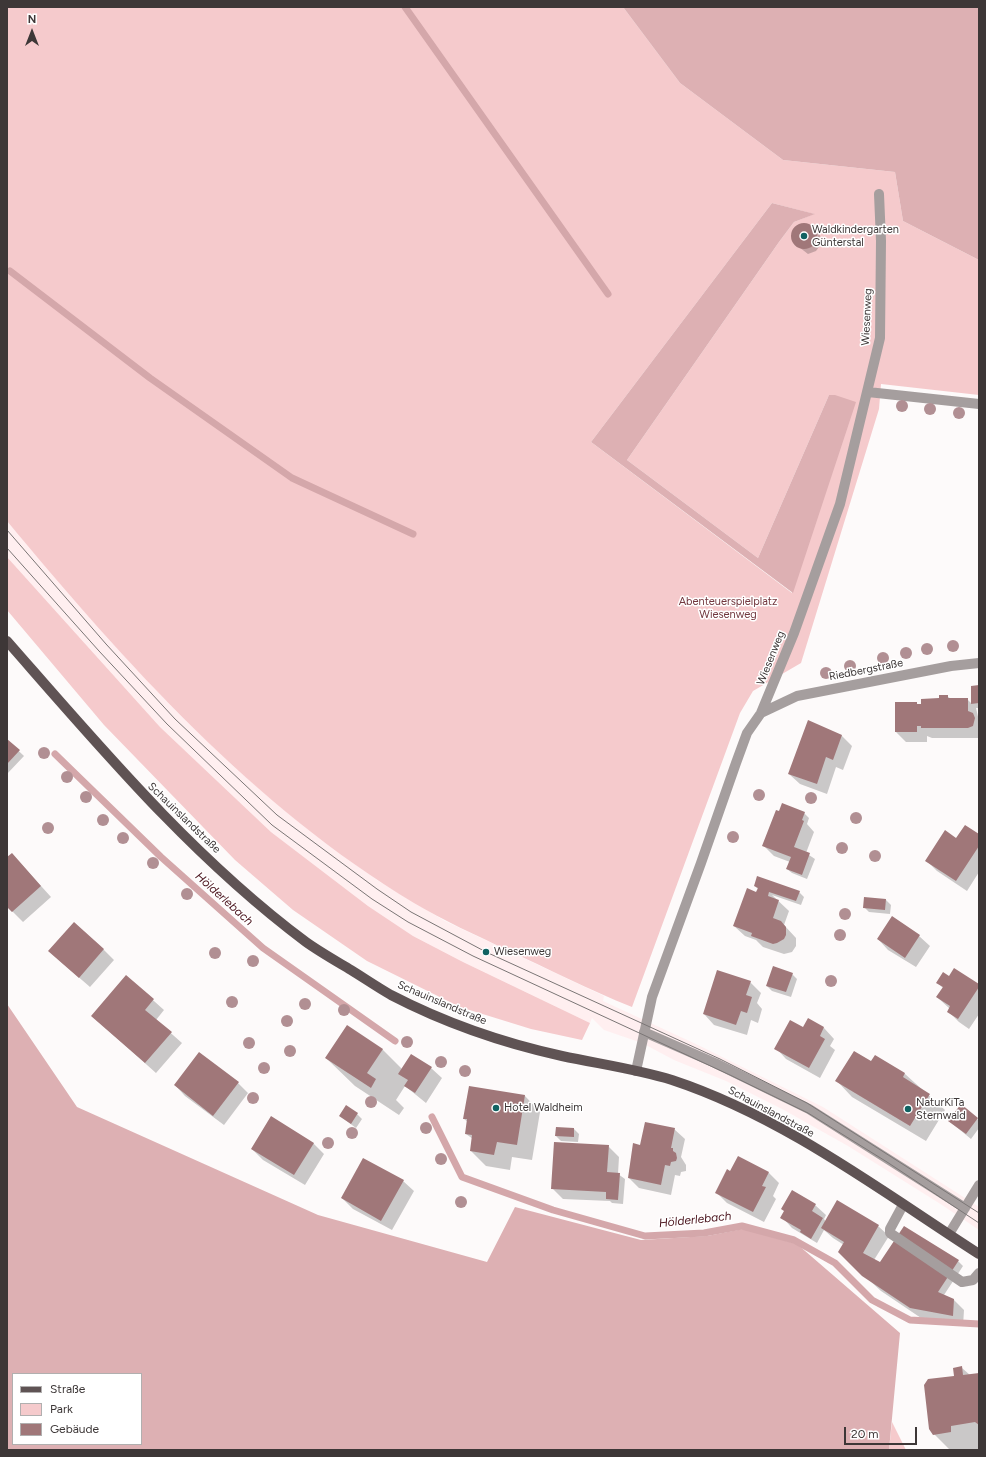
<!DOCTYPE html>
<meta charset="utf-8">
<style>
body{margin:0}
#map{position:relative;width:986px;height:1457px;overflow:hidden;background:#fdfafa;font-family:Figtree,sans-serif}
canvas{display:block}
.frame{position:absolute;inset:0;border:8px solid #3d3737;pointer-events:none}
.legend{position:absolute;left:12px;top:1373px;width:130px;height:72px;box-sizing:border-box;background:#fff;border:1px solid #b1afaf;margin:0;padding:5px 7px;list-style:none;font-size:12px;color:#3d3737}
.legend li{display:flex;align-items:center;gap:8px;height:20px}
.legend b{width:20px;border:1px solid #b1afaf}
.north{position:absolute;left:12px;top:12px;width:40px;height:40px;-webkit-text-stroke:3px #fff;paint-order:stroke;rotate:0deg;font-size:11px;font-weight:700;line-height:16px;text-align:center;color:#3d3737}
.north::after{content:'';display:block;margin:auto;width:14px;height:18px;background:#3d3737;clip-path:polygon(50% 0,100% 100%,50% 72%,0 100%)}
.scale{position:absolute;left:844px;top:1427px;width:73px;height:18px;box-sizing:border-box;border:2px solid #3d3737;border-top:0;padding-left:5px;font-size:12px;line-height:14px;white-space:nowrap;color:#3d3737;-webkit-text-stroke:3px #fff;paint-order:stroke}
</style>
<div id="map">
<canvas width="986" height="1457"></canvas>
<div class="frame"></div>
<ul class="legend">
<li><b style="height:5px;background:#5f5354"></b>Straße</li>
<li><b style="height:11px;background:#f5cacc"></b>Park</li>
<li><b style="height:11px;background:#a07779"></b>Gebäude</li>
</ul>
<div class="north">N</div>
<div class="scale">20 m</div>
</div>
<script>
const context = document.querySelector('canvas').getContext('2d');
context.lineJoin = 'round';
function paint(path, color) {
  context.fillStyle = color;
  context.fill(path, 'evenodd');
}
function strokePath(path, color, width, dash) {
  context.strokeStyle = color;
  context.lineWidth = width;
  context.lineCap = dash ? 'butt' : 'round';
  context.setLineDash(dash || []);
  context.stroke(path);
}
function drawText(font, color, halo, rows, align = 'center') {
  context.font = font + ' Figtree,sans-serif';
  context.lineWidth = 3;
  context.setLineDash([]);
  context.textBaseline = 'middle';
  context.strokeStyle = halo;
  context.fillStyle = color;
  for (const [text, x, y, turn = 0] of rows) {
    context.save();
    context.translate(x, y);
    context.rotate((+turn || 0) * Math.PI / 180);
    context.textAlign = isNaN(turn) ? turn : align;
    if (halo) context.strokeText(text, 0, 0);
    context.fillText(text, 0, 0);
    context.restore();
  }
}
const built = new Path2D(`
 M7 521 112 643 177 712 233 766 282 808 344 856 377 880 445 921 604 996 603 1001 698 1045 823 1107 979 1207V1230L942 1205 848 1146 784 1110 726 1081 674 1060 642 1043 604 1030 592 1018 590 1023 463 962 413 936 368 906 271 832 160 727 7 557Z`);
const green = new Path2D(`
 M7 7H623L680 83 783 160 895 172 903 221 979 260V395L881 384 879 409 801 663 753 691 740 713 632 1007C589 990 549 969 507 950 476 935 444 921 414 903 253 806 126 664 7 521ZM772 203 814 214 794 222 779 242 627 460 758 558 829 395 792 593 591 442Z
 M7 557 160 727 271 832 368 906 413 936 463 962 590 1023 582 1040 531 1029 460 1007 367 961 293 910 235 860 104 725 7 610Z
 M892 1422 906 1450H889Z`);
const forest = new Path2D(`
 M623 7H979V260L903 221 895 172 783 160 680 83Z
 M772 203 815 214 794 222 779 242 627 460 758 558 829 395H835L856 402 793 593 591 442Z
 M7 1004 77 1107 318 1215 487 1262 515 1207 641 1240 707 1236 743 1229 797 1244 900 1333 889 1450H7ZM13 1374H141V1444H13Z`);
const shadow = new Path2D(`
 M809 225 820 235 821 244 816 251 808 254 795 244 792 233 797 226Z
 M979 686V708H976L979 721 978 738H932L927 736V742H906L896 732 916 703 919 705 947 696 951 699H967L972 704V687Z
 M808 722 841 735 852 746 843 770 836 767 827 794 800 784 789 774Z
 M7 740 24 756 7 774Z
 M779 812 804 813 809 818 807 824 814 832 806 853 815 859 807 879 792 873 787 869 790 862 774 856 763 845Z
 M979 835V872L967 891 937 871 926 860 957 839Z
 M7 859 22 865 51 897 23 922 7 906Z
 M755 886 799 892 804 897 801 905 772 895 789 911 784 925 796 938V946L792 952 784 954 763 947 756 940 745 936 734 926 757 893 758 889Z
 M865 898 886 900 891 905 890 914 869 912 864 907Z
 M919 936 930 946 916 967 888 950 878 939Z
 M103 949 114 960 90 987 60 961Z
 M792 974 797 979 791 997 772 991 767 986Z
 M126 976 164 1010 156 1020 182 1043 156 1073 92 1016Z
 M950 977 979 985V1014L969 1029 959 1022 948 1011 950 1009 937 997 943 988 937 982Z
 M750 982 761 993 757 1003 762 1009 758 1023 751 1020 747 1035 714 1025 704 1014Z
 M808 1020 824 1028 834 1039 830 1046 835 1050 820 1078 786 1059 776 1048 804 1028Z
 M382 1049 402 1069 431 1068 442 1078 426 1103 405 1086 396 1100 404 1108 399 1115 355 1086 326 1058Z
 M875 1056 905 1074 945 1110 926 1141 852 1097 837 1081 871 1063Z
 M238 1083 248 1093 224 1125 185 1096 175 1085Z
 M470 1087 525 1096 540 1112 532 1160 512 1157 510 1170 486 1166 471 1151 473 1139 466 1134 468 1122 464 1119Z
 M357 1114 362 1119 356 1128 340 1116Z
 M977 1119 979 1121V1128L971 1139 949 1121Z
 M574 1129 579 1134 578 1142 561 1141 556 1136Z
 M674 1129 685 1139 681 1157 686 1165V1171L681 1172 680 1176 675 1175 671 1195 639 1188 629 1178 641 1146Z
 M313 1143 324 1154 305 1185 263 1160 252 1149Z
 M608 1146 619 1157 618 1174 625 1179 623 1204 612 1203 610 1201 563 1199 552 1188Z
 M731 1172 769 1173 779 1183 773 1196 776 1199 764 1222 727 1203 716 1192Z
 M403 1181 414 1191 392 1230 353 1209 342 1198Z
 M838 1202 878 1226 889 1236 874 1260 880 1264 958 1261 963 1266 944 1295 954 1300 964 1310 963 1326 921 1318 881 1291 839 1252 844 1245 833 1238 824 1230 817 1243 792 1228 782 1217 815 1205 826 1215 824 1219 826 1222Z
 M962 1368 970 1375 979 1374V1450H950L934 1434 955 1377Z`);
const stream = new Path2D(`
 M405 7 608 294
 M10 271 150 378 292 478 413 534
 M55 754 161 857 263 948 395 1041
 M432 1117 462 1177 553 1210 645 1236 704 1233 742 1226 794 1240 835 1263 872 1300 910 1320 979 1324`);
const building = new Path2D(`
 M791 236a13 13 0 1 1 26 0a13 13 0 1 1-26 0Z
 M979 685V703L971 704V686Z
 M939 695H948V698H968V711L973 713 975 718 973 726 968 728H921V726H917V732H895V702H917V704H921V699L939 698Z
 M808 720 842 735 833 760 826 757 817 784 788 774Z
 M7 739 20 750 7 764Z
 M782 803 805 812 802 820 804 821 794 847 810 853 802 875 786 869 791 857 762 846 776 810 779 811Z
 M965 825 979 834V846L956 881 925 861 945 830 956 838Z
 M12 853 41 886 12 912 7 907V857Z
 M757 876 800 891 796 901 769 892 768 896 779 900 773 918 781 921 786 927V935L784 939 777 943 773 944 751 936 752 933 733 926 747 888 756 892 758 888 754 886Z
 M864 897 886 899 885 910 863 908Z
 M892 916 920 935 905 958 877 939Z
 M74 922 104 949 79 978 48 951Z
 M773 966 793 973 786 992 766 986Z
 M954 968 979 984V987L958 1019 947 1012 950 1006 936 997 943 987 936 983 943 972 949 976Z
 M717 970 751 981 746 995 752 997 747 1013 741 1011 736 1025 703 1014Z
 M126 975 154 999 145 1010 172 1032 145 1063 91 1016Z
 M808 1018 824 1027 820 1036 825 1039 809 1068 774 1049 790 1020 803 1027Z
 M347 1025 383 1049 367 1073 376 1079 371 1088 325 1058Z
 M854 1051 871 1061 875 1055 905 1073 903 1077 930 1094 910 1126 835 1081Z
 M199 1052 239 1082 213 1116 174 1085Z
 M411 1054 432 1067 415 1093 404 1086 408 1080 398 1074Z
 M469 1086 525 1095 517 1145 497 1142 494 1155 470 1151 472 1135 465 1134 467 1119H463Z
 M961 1104 978 1118 966 1134 948 1121Z
 M346 1105 358 1113 351 1124 339 1116Z
 M271 1116 314 1143 294 1175 251 1149Z
 M645 1122 675 1128 671 1148H673V1151L676 1153 677 1158 676 1161 671 1162 670 1166 665 1165 661 1185 628 1178 633 1143 640 1145Z
 M556 1127 574 1128V1137L555 1136Z
 M554 1142 609 1145 607 1172 620 1173 618 1200 606 1199V1192L551 1189Z
 M738 1156 769 1172 762 1186 766 1187 753 1212 715 1193 727 1169 730 1171Z
 M363 1158 404 1180 381 1221 341 1198Z
 M792 1190 816 1204 812 1211 823 1218 811 1239 800 1232 801 1230 780 1218 784 1211 781 1209Z
 M837 1200 879 1225 863 1253 880 1262 904 1226 959 1260 938 1292 954 1299 953 1316 910 1308 862 1276 838 1252 844 1242 821 1228Z
 M962 1366 963 1375 979 1373V1425L975 1422 951 1426V1432L933 1435 929 1429 924 1385 928 1379 954 1376 953 1368Z`);
const minor = new Path2D(`
 M868 392 979 404
 M761 713 797 696 951 666 979 663
 M644 1032 715 1063 809 1109 965 1208
 M636 1071 652 997 701 863 736 763 747 733 761 713 794 633 840 504 880 338 881 241 879 194
 M903 1205 890 1229V1233L962 1282 973 1280 979 1273
 M949 1234 979 1185`);
const major = new Path2D(`
 M7 641C100 747 192 857 306 942 320 952 336 961 351 970 364 978 377 987 391 995 445 1023 503 1043 562 1056 599 1064 636 1069 672 1080 784 1117 881 1191 979 1254`);
const tram = new Path2D(`
 M7 530 106 644 175 719 277 815 377 889 411 912 486 952 720 1059 807 1103 979 1213
 M7 548 99 651 167 724 272 825 372 899 408 922 473 956 730 1075 808 1113 887 1162 979 1223`);
const trees = [
 [902,406],
 [930,409],
 [959,413],
 [953,646],
 [927,649],
 [906,653],
 [883,658],
 [850,666],
 [826,673],
 [44,753],
 [67,777],
 [759,795],
 [86,797],
 [811,798],
 [856,818],
 [103,820],
 [48,828],
 [733,837],
 [123,838],
 [842,848],
 [875,856],
 [153,863],
 [187,894],
 [845,914],
 [840,935],
 [215,953],
 [253,961],
 [831,981],
 [232,1002],
 [305,1004],
 [344,1010],
 [287,1021],
 [407,1042],
 [249,1043],
 [290,1051],
 [441,1062],
 [264,1068],
 [465,1071],
 [253,1098],
 [371,1102],
 [426,1128],
 [352,1133],
 [328,1143],
 [441,1159],
 [461,1202]
];
const markers = [
 [804,236,4,"#116262"],
 [486,952,4,"#116262"],
 [496,1108,4,"#116262"],
 [908,1109,4,"#116262"]
];
const poiNames = [
 ["Waldkindergarten",812,230],
 ["Günterstal",812,243],
 ["Wiesenweg",494,952],
 ["NaturKiTa",916,1103],
 ["Sternwald",916,1116],
 ["Hotel Waldheim",504,1108]
];
const streetNames = [
 ["Wiesenweg",867,317,-87],
 ["Wiesenweg",771,658,-68],
 ["Riedbergstraße",866,670,-11],
 ["Schauinslandstraße",184,818,44],
 ["Schauinslandstraße",442,1003,23],
 ["Schauinslandstraße",771,1112,28]
];
const parkNames = [
 ["Abenteuerspielplatz",728,602],
 ["Wiesenweg",728,615]
];
const waterNames = [
 ["Hölderlebach",224,899,42],
 ["Hölderlebach",695,1220,-6]
];
paint(built, '#ffeff0');
paint(green, '#f5cacc');
paint(forest, '#ddb0b3');
paint(shadow, '#0003');
strokePath(stream, '#d4a7aa', 7);
paint(building, '#a07779');
strokePath(minor, '#a59e9e', 10);
strokePath(major, '#5f5354', 10);
strokePath(tram, '#7b7676', 1);
context.fillStyle = '#b18f93';
for (const [x, y] of trees) {
  context.beginPath();
  context.arc(x, y, 6, 0, 2 * Math.PI);
  context.fill();
}
for (const [x, y, r, color] of markers) {
  const dot = new Path2D();
  dot.arc(x, y, r, 0, 2 * Math.PI);
  context.fillStyle = color;
  context.fill(dot);
  strokePath(dot, '#fff', 1.5);
}
drawText('11px', '#3d3737', '#fff', poiNames, 'left');
drawText('11px', '#3d3737', '#fff', streetNames);
drawText('11px', '#72373e', '#fff', parkNames);
drawText('italic 12px', '#4b141d', '#fff', waterNames);
</script>
